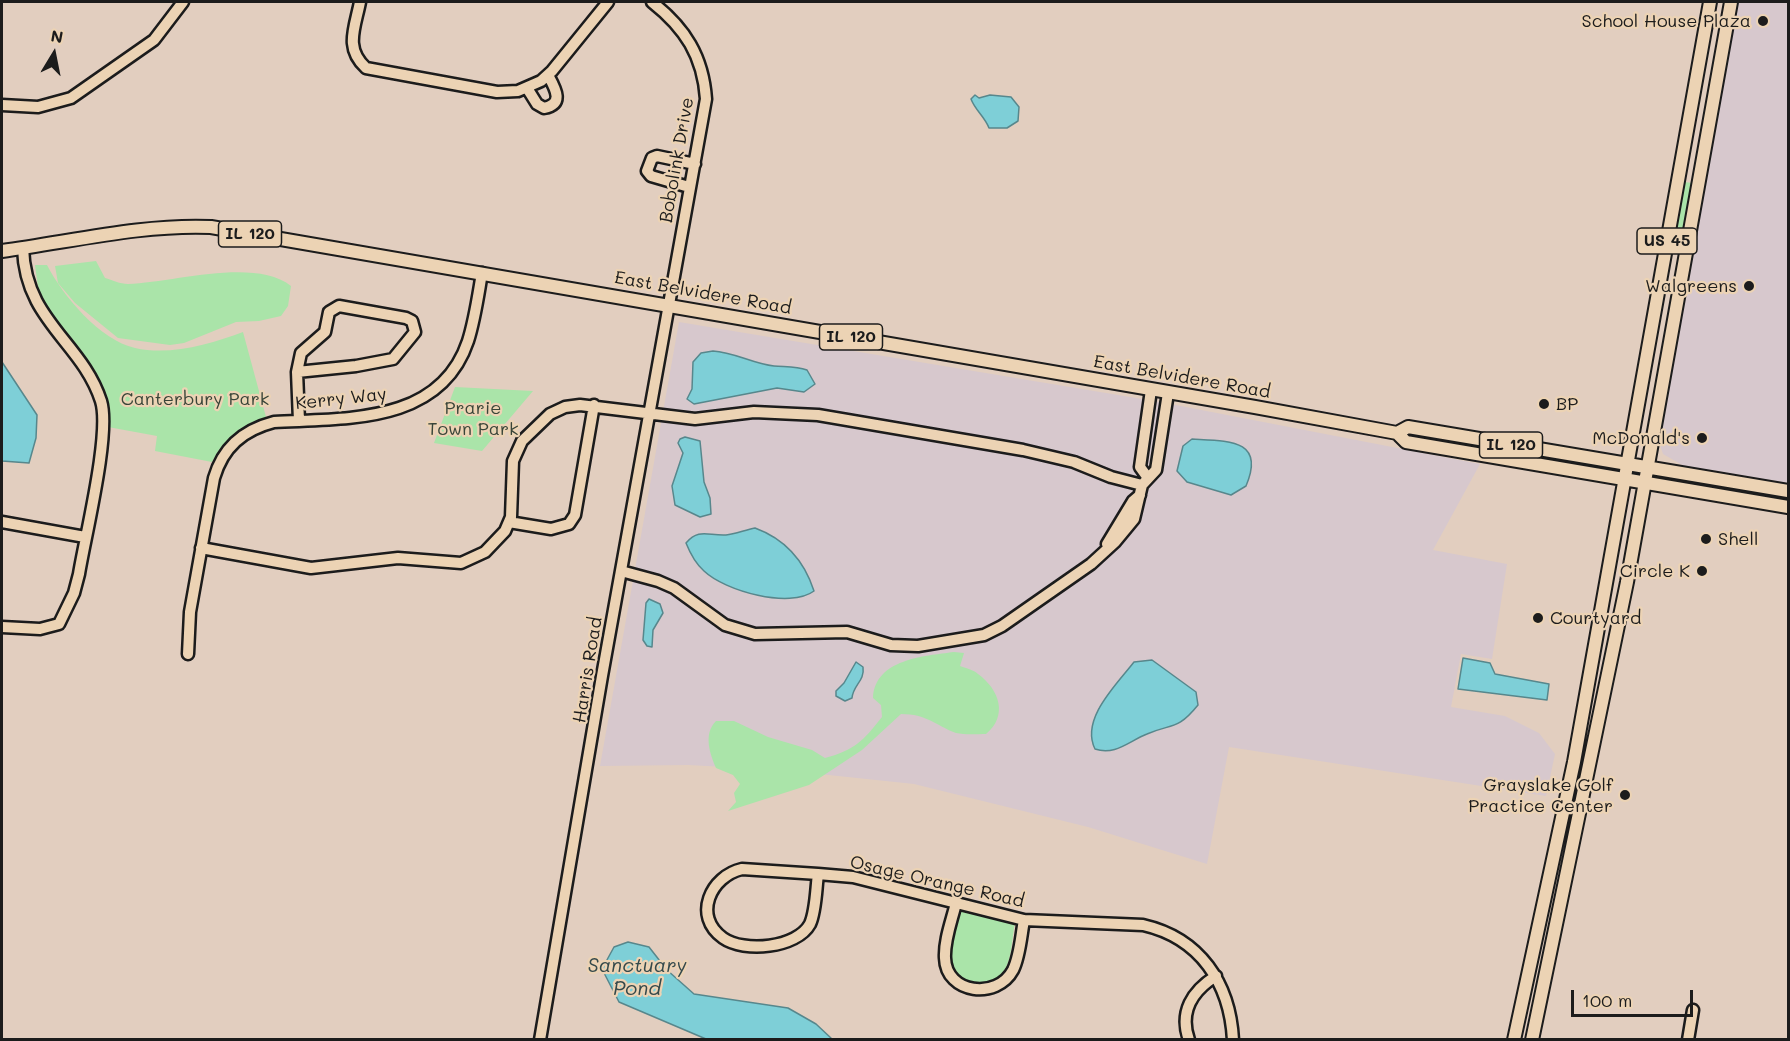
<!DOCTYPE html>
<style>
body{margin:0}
#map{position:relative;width:1790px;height:1041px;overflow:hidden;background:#e2cebf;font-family:Mali,sans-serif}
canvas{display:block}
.frame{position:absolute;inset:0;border:3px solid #1c1c1c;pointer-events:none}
.north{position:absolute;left:24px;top:24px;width:60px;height:60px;-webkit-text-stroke:4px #ecd3b4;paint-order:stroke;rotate:10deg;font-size:16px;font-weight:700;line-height:24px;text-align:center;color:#1c1c1c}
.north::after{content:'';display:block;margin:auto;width:21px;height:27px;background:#1c1c1c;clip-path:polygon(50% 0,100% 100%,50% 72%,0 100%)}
.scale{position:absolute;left:1571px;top:990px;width:122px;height:27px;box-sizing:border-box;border:3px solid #1c1c1c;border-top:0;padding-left:8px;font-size:18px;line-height:21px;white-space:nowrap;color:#1c1c1c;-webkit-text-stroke:4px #ecd3b4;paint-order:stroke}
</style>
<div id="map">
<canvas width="1790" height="1041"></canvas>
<div class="frame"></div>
<div class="north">N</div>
<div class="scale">100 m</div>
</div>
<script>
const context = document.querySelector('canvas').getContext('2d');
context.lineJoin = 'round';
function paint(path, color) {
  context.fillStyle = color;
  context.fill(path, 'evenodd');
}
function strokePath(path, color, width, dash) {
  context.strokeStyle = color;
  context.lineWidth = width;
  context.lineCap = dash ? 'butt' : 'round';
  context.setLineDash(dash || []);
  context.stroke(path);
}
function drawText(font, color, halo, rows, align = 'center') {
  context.font = font + ' Mali,sans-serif';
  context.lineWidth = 4.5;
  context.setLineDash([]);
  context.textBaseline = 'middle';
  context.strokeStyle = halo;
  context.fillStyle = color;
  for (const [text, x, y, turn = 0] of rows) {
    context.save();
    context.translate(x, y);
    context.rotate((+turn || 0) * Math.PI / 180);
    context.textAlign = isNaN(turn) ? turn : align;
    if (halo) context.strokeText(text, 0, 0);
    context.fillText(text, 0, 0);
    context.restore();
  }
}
const built = new Path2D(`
 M1735 2H1788V483L1684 466 1663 454 1658 439Z
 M679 322 1160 402 1480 464 1433 550 1507 564 1492 659 1461 654 1451 707 1505 716 1539 733 1555 754 1546 796 1229 747 1207 864 1088 827 914 784 781 770 688 765 600 766Z`);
const green = new Path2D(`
 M1684 182 1693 183 1683 236 1676 235Z
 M96 261 105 278C112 280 120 284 128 284 172 283 254 257 291 286L288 306 281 316 259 321 236 322 184 343 170 345 118 338 75 303 58 283 55 266Z
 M35 265H47C63 296 100 340 135 348 170 356 211 344 243 332L266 417C241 426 225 438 212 462L155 451 157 436 108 427 80 355 39 296Z
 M455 387 533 391 482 451 434 443Z
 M954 652 964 653 960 666C965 668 974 670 978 674 1000 690 1008 716 986 734 977 734 965 735 956 733 935 725 927 714 901 714L862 750 809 785 728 811 736 802 734 793 740 784 733 775 716 768C710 754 703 734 716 721H734L768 737 812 750 825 758C855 750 863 741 882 717L881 705 873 698C875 659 924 656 954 652Z
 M958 911 1015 923C1012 937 1012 958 1005 969 991 992 957 987 950 962 946 948 955 925 958 911Z`);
const water = new Path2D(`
 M975 95 979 98 990 95 1011 97 1019 107 1018 121 1007 128H989C985 117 975 110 971 99Z
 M713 351C734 352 753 364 774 366 786 367 796 366 807 370L815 384 804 392 777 388 694 404 687 399 692 389 693 362 701 353Z
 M2 362 37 415 36 438 29 463 2 461Z
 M685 437 700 441 704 482 710 498 711 514 700 517 675 505 672 486 683 453 678 443 680 439Z
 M1192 439C1228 441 1266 439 1246 486L1231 495 1187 482 1177 471 1183 446Z
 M755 528C785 539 804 560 814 591 790 609 725 591 704 571 696 564 690 553 686 543 699 528 708 536 726 535 735 534 745 530 755 528Z
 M649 599 660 604 663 613 653 630 652 647 647 646 643 640 646 603Z
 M1463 658 1490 663 1495 674 1549 684 1547 700 1458 689Z
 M1152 660 1196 692 1198 705C1177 731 1172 723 1147 734 1129 741 1115 756 1095 749 1080 719 1117 684 1134 662Z
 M856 662 863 667C865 681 853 685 852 698L845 701 836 696V691L844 683Z
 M628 942 649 947 667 970 694 994 788 1008 816 1024 832 1039H706L619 1002 602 969 614 947Z`);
const minor = new Path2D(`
 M360 2C355 28 344 48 366 68L497 92 518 91 541 81 552 71 608 2
 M527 88 537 104 544 108C565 104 555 88 548 75
 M2 105 38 107 71 98 154 40 183 2
 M689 187 651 176 647 171 652 158 657 156 695 164
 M339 306 406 318 412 321 415 332 393 359 356 366 297 372 301 353 325 332 329 312Z
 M297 372 299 421
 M1148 478 1140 467 1151 390
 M2 522 85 537
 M509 522 551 529 569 524 575 515 594 405
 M1107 544 1133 501 1140 495
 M201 548 311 568 398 558 461 563 485 552 505 531 511 517 513 461 522 441 550 414 565 407 580 405 695 419 754 412 818 415 1023 450 1074 462 1111 477 1142 485
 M621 571 658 581 674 588 725 625 755 634 847 632 891 645 918 646 984 635 1002 626 1091 564 1115 542 1134 519 1142 485 1156 470 1168 393
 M2 627 40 629 59 624 74 593 79 574C85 537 111 433 101 401 82 342 25 321 23 248
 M188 654 190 612 214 478C223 447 243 430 274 422 345 418 440 425 468 341 475 319 478 296 482 273
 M742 869 818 874C816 889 816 911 810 924 797 948 744 953 723 938 692 916 711 876 742 869Z
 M818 874 853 877 1024 920 1143 925C1200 938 1230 983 1233 1040
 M956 903C952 920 944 940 945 958 946 994 997 1000 1013 970 1020 956 1021 936 1024 920
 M540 1040 602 676 706 99C703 56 685 28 652 2
 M1189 1040C1179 1012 1192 991 1216 976
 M1688 1040 1693 1010`);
const major = new Path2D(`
 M2 251C70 242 142 224 211 227L1255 407 1397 433 1406 442 1788 507
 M1397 433 1408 427 1788 491
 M1514 1040 1574 762 1710 2
 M1532 1040 1627 582 1731 2`);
const markers = [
 [1763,21,6,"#1c1c1c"],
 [1749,286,6,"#1c1c1c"],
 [1544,404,6,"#1c1c1c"],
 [1702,438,6,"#1c1c1c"],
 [1706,539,6,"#1c1c1c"],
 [1702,571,6,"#1c1c1c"],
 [1538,618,6,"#1c1c1c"],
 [1625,795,6,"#1c1c1c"]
];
const shields = [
 [250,234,63],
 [1667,241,60],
 [851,337,63],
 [1511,445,63]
];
const shieldNames = [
 ["IL 120",250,234],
 ["US 45",1667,241],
 ["IL 120",851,337],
 ["IL 120",1511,445]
];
const poiNames = [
 ["School House Plaza",1751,21],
 ["Walgreens",1737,286],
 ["BP",1556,404,"left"],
 ["McDonald's",1690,438],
 ["Shell",1718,539,"left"],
 ["Circle K",1690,571],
 ["Courtyard",1550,618,"left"],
 ["Grayslake Golf",1613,785],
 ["Practice Center",1613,806]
];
const streetNames = [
 ["Bobolink Drive",677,160,-80],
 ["East Belvidere Road",703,293,10],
 ["East Belvidere Road",1182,377,10],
 ["Kerry Way",341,399,-6],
 ["Harris Road",588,670,-81],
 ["Osage Orange Road",937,882,13]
];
const parkNames = [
 ["Canterbury Park",195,399],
 ["Prarie",473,408],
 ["Town Park",473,429]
];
const waterNames = [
 ["Sanctuary",637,966],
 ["Pond",637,989]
];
paint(built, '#d7c8cd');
paint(green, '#aae4a9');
paint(water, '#7ecfd7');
strokePath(water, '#57878c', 1.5);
strokePath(minor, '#1c1c1c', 15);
strokePath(major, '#1c1c1c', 16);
strokePath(minor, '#ecd3b4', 10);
strokePath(major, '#ecd3b4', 12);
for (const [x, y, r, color] of markers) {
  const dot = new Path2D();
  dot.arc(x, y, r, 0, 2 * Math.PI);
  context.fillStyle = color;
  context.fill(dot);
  strokePath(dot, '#ecd3b4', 2);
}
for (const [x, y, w] of shields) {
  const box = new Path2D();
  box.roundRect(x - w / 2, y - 13, w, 26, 4.5);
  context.fillStyle = '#ecd3b4';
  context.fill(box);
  strokePath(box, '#1c1c1c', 1.5);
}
drawText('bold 16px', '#1c1c1c', null, shieldNames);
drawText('18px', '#1c1c1c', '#ecd3b4', poiNames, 'right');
drawText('18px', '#1c1c1c', '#ecd3b4', streetNames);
drawText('18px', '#384438', '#ecd3b4', parkNames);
drawText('italic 20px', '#34494b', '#ecd3b4', waterNames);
</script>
